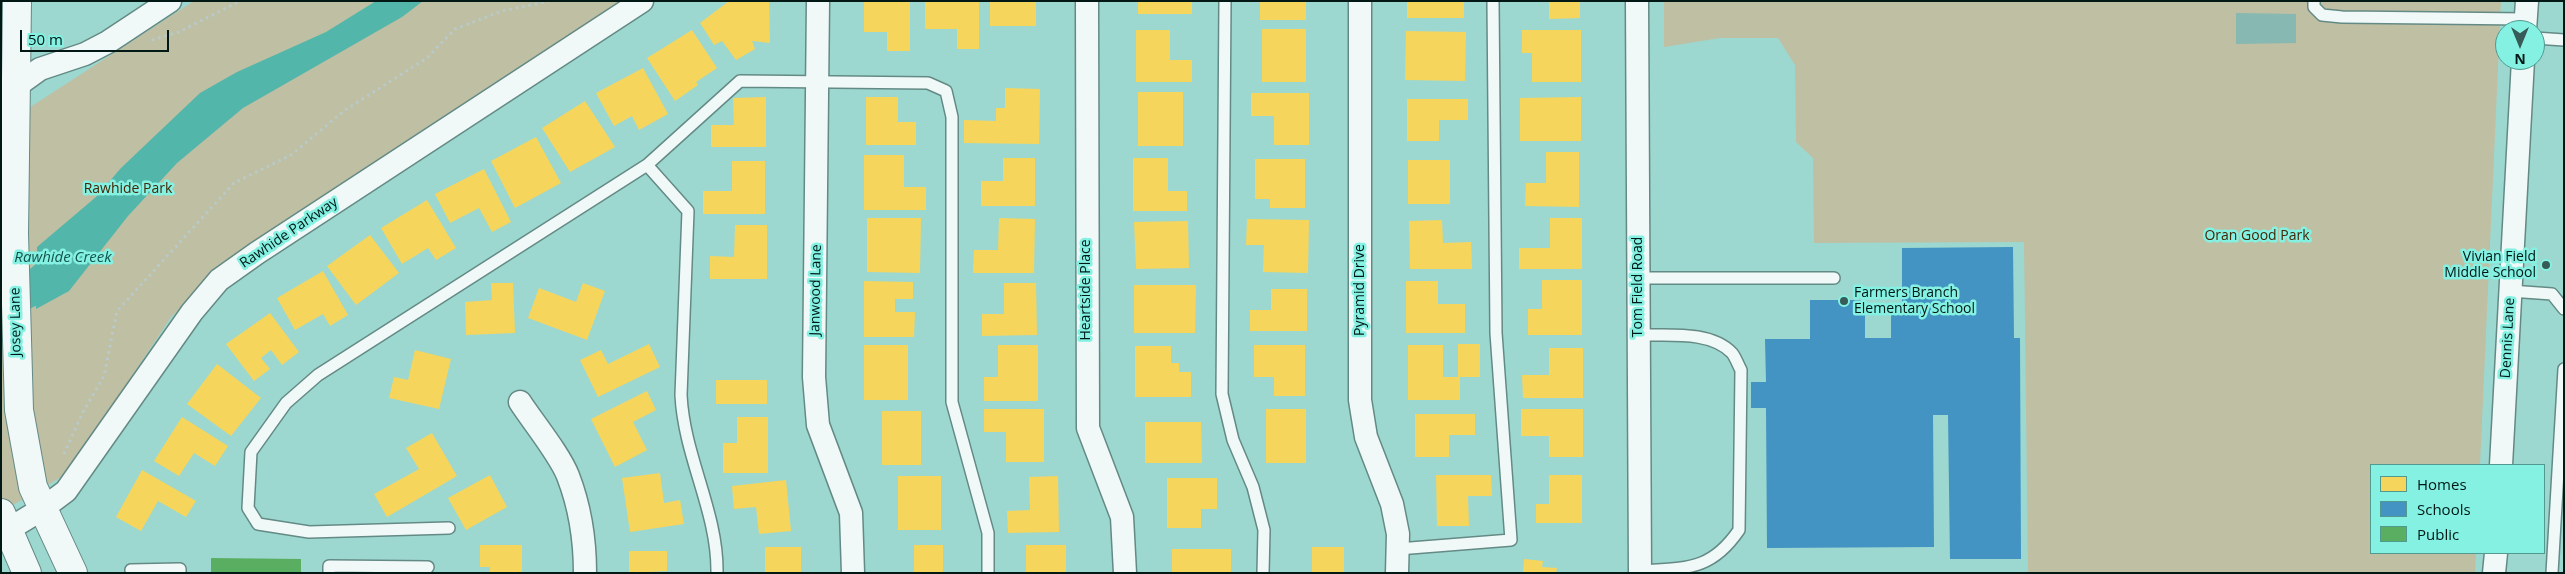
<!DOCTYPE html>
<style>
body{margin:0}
#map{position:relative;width:2565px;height:574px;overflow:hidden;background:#9cd8d0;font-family:"Open Sans",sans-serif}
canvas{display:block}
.frame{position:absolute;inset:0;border:2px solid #011815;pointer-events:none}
.legend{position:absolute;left:2370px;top:464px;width:175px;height:90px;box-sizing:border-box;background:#84f1e2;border:1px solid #509a90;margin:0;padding:6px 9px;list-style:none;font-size:15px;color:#011815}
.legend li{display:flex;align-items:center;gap:10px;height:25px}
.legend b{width:25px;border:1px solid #509a90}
.north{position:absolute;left:2495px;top:20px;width:50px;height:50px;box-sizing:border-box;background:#84f1e2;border:1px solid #509a90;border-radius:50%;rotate:180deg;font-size:14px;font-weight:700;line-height:20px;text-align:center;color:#011815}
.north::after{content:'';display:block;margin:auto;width:18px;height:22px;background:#375b56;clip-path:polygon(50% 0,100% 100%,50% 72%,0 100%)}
.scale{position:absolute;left:20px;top:30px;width:149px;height:22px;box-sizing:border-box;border:2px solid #011815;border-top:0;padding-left:6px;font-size:15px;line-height:18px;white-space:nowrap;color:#011815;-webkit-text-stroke:4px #84f1e2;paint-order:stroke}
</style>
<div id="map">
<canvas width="2565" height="574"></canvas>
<div class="frame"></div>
<ul class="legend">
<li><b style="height:14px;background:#f6d55c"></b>Homes</li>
<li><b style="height:14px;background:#4393c3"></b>Schools</li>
<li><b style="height:14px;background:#5aae61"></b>Public</li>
</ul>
<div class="north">N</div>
<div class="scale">50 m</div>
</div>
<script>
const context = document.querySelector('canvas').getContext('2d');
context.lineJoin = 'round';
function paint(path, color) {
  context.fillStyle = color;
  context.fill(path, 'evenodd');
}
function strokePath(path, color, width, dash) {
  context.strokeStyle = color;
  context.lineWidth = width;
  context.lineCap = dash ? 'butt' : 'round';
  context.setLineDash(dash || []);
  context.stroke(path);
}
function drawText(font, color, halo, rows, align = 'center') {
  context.font = font + ' "Open Sans",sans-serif';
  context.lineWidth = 5;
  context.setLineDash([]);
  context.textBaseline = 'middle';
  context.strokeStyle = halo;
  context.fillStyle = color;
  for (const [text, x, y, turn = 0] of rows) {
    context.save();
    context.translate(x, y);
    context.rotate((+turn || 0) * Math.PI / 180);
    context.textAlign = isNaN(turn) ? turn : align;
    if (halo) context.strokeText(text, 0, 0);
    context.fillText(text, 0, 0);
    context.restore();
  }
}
const green = new Path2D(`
 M194 1H632L218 272 171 317 68 473 1 512V126Z
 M1664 1H2501L2480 465H2371V553H2476L2475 573H2028L2024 242 1814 243 1813 158 1796 142 1795 65 1778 38H1720L1664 47Z`);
const water = new Path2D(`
 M376 1H423L402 17 243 108 177 163 128 216 69 291 36 309 37 247 96 197 121 168 200 93 237 72 326 32Z`);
const homes = new Path2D(`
 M729 1H769L770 43 752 41 755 49 736 60 722 41 714 45 700 23Z
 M864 1H910V51H887V32H864Z
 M925 1H979V49H957V29H925Z
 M990 1H1036V26H990Z
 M1138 1H1192V14H1138Z
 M1260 1H1306V20H1260Z
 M1407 1H1464V18H1407Z
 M1549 1H1580V18L1549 19Z
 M1262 29H1306V82H1262Z
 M692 30 717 68 696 82 698 85 675 101 647 58Z
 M1136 30H1170V60H1192V82H1136Z
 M1522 30H1581V82H1532V53H1522Z
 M1406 31 1466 32 1465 81 1405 80Z
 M643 68 668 114 639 130 632 116 614 126 596 93Z
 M1005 88 1040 89 1039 144 964 143V120L996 121V108H1005Z
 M1138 92H1183V146H1138Z
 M1251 93H1309V145H1274V116H1251Z
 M766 97V147H711V125H734L733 98Z
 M866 97H898V122H916V145H866Z
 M1581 97V141H1520V98Z
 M1407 99H1468V120H1439V141H1407Z
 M585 101 615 147 570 172 542 128Z
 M536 137 561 183 515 208 491 161Z
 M1546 152H1579V207L1525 206 1526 183H1546Z
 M864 155H904V187H926V210H864Z
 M1003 158H1035V206H981V181H1003Z
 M1133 158H1168V191H1187V211H1133Z
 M1255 159H1305V208H1270V199H1255Z
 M1408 160H1450V204H1408Z
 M732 161H765V214H703V191H732Z
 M484 169 511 222 492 232 479 208 450 223 435 194Z
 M427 200 456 248 436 260 428 248 402 264 381 228Z
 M867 218H921L920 273 867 272Z
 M999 218 1035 219 1034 273H973L974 250H998Z
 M1550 218H1582V269H1519V248H1550Z
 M1247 219 1309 220 1308 273 1263 272 1264 245H1246Z
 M1442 220 1443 243 1471 242 1472 269H1410L1409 221Z
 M1188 221 1189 268 1136 269 1134 222Z
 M735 225H767V279H710V256L734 257Z
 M370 235 399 273 356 305 327 266Z
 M323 271 348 315 330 326 323 314 295 330 277 298Z
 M1542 280H1582V335H1528V309H1542Z
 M864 281 913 282V299H895V312H915L914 337H864Z
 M1406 281H1438V304H1465V333H1406Z
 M491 283H513L515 333 466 335 465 302 492 300Z
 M583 283 605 291 587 340 528 318 539 288 576 302Z
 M1004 283H1036L1037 335 982 336V314H1004Z
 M1134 285H1196L1195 333H1134Z
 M1271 289H1307V331H1250V310H1271Z
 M270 313 299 352 282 365 271 350 261 358 270 369 254 381 226 344Z
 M649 344 660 367 598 397 580 360 601 350 608 364Z
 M1458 344H1480V377H1460V400H1408V345H1443V377H1458Z
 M864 345H908V400H864Z
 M998 345H1038V401H984V377H998Z
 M1254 345H1305V396H1274V377H1254Z
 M1135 346H1171V363H1179V372H1191V397H1135Z
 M1549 348H1583V398H1523L1522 375H1549Z
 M415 350 451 359 439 409 389 398 394 377 408 380Z
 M217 364 261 398 231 436 187 404Z
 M716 380H767V404H716Z
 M647 391 656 410 633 422 647 450 615 467 591 419Z
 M984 409H1044V462H1006V432H984Z
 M1266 409H1306V463H1266Z
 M1521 409H1583V457H1549V436H1521Z
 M882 411H921V465H882Z
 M1415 414H1475V435H1449V457H1415Z
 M182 417 228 446 215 466 194 453 179 476 154 461Z
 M737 417H768V473H723V443H737Z
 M1145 422H1201L1202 463H1145Z
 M432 433 457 476 387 517 374 494 419 469 406 448Z
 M142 470 196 501 186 517 158 501 141 531 116 517Z
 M660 473 664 503 680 500 684 524 630 532 622 478Z
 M490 475 507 507 466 530 448 498Z
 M1436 475H1491L1492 496H1468L1469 526H1437Z
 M1549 475H1582V523H1536V504H1549Z
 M898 476H941V530H898Z
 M1058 476 1059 532 1008 533 1007 511 1030 510 1029 477Z
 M1167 478H1217V509H1201V528H1167Z
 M786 480 791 531 759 534 756 507 734 509 732 486Z
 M480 545H522V573H490V567H480Z
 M914 545H943V573H914Z
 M1026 545H1066V573H1026Z
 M765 547H801V573H765Z
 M1312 547H1344V573H1312Z
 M1172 549H1231V573H1172Z
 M629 551H667V571L629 573Z
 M1524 559 1543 561 1542 567 1557 568 1556 573H1523Z`);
const schools = new Path2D(`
 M2013 247 2014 338H2020L2021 559H1950L1948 415H1933L1934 547 1767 548 1766 408H1751V382H1766L1765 339H1810V300H1865V338H1891V311H1902V248Z`);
const public = new Path2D(`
 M211 558 301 559V573H211Z`);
const river = new Path2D(`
 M1 303 37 286 73 256`);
const building = new Path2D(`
 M2236 13 2296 14V43L2236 44Z`);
const path = new Path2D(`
 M152 40 179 32 240 1
 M64 454 83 412 104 376 117 311 234 183 291 155 345 110 427 58 455 29 502 11 550 1`);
const lane = new Path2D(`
 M1225 1 1222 394 1233 440 1253 487 1264 530 1263 573
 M2314 1V7L2322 15 2342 17 2526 19
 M2535 38 2564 40
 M647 165 688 211 681 395C684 457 718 512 717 573
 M1638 278H1834
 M2510 291 2552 294 2564 309
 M1639 335C1667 336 1710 330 1732 353 1736 358 1738 365 1741 370L1739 530C1711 571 1686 568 1640 571
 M449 528 309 532 258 524 248 508 251 452 286 403 318 375 647 165 740 81 928 83 946 91 952 117V402L988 533V573
 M1398 549 1511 540 1496 333 1493 1
 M132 573 131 570 180 569V573
 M329 573V566L428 567 423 573
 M2552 573 2564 369`);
const street = new Path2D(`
 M818 1 814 377 818 425 851 513 853 573
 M1087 1 1088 428 1122 517 1125 573
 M1360 1V400L1366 437 1392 504 1398 534 1397 573
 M1637 1 1640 573
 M2525 30 2527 1
 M1 97 40 69 85 54 108 42 170 1
 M520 402C533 422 560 455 568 476 580 507 585 539 585 573
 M2501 465 2523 60
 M1 534 42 509 66 491 192 312 219 280 257 253 642 1
 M2494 573 2496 553`);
const secondary = new Path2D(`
 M17 1 14 234 19 410 33 487 73 573
 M1 513 27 573`);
const markers = [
 [2546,265,5,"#375b56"],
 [1844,301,5,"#375b56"]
];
const parkNames = [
 ["Rawhide Park",128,189],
 ["Oran Good Park",2257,236]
];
const streetNames = [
 ["Rawhide Parkway",289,233,-34],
 ["Tom Field Road",1638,287,-90],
 ["Janwood Lane",816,290,-89],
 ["Heartside Place",1086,290,-90],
 ["Pyramid Drive",1360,290,-90],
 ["Josey Lane",16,322,-91],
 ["Dennis Lane",2508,338,-87]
];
const poiNames = [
 ["Vivian Field",2536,257],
 ["Middle School",2536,273],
 ["Farmers Branch",1854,293,"left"],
 ["Elementary School",1854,309,"left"]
];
const waterNames = [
 ["Rawhide Creek",63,258]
];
paint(green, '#bebfa3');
paint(water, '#53b6aa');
paint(homes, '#f6d55c');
paint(schools, '#4393c3');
paint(public, '#5aae61');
strokePath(river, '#53b6aa', 35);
paint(building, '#87b8b1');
strokePath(lane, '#648a85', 14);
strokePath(street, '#648a85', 25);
strokePath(secondary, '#648a85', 30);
strokePath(path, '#b9cac8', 3, [2.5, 4]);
strokePath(lane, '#f0f9f8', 11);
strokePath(street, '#f0f9f8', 22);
strokePath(secondary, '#f0f9f8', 28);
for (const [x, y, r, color] of markers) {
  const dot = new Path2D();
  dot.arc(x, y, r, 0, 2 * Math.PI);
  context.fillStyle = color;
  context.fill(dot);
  strokePath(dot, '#84f1e2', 2);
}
drawText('14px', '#442605', '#84f1e2', parkNames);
drawText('14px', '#011815', '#84f1e2', streetNames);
drawText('14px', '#011815', '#84f1e2', poiNames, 'right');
drawText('italic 15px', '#14534c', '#84f1e2', waterNames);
</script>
